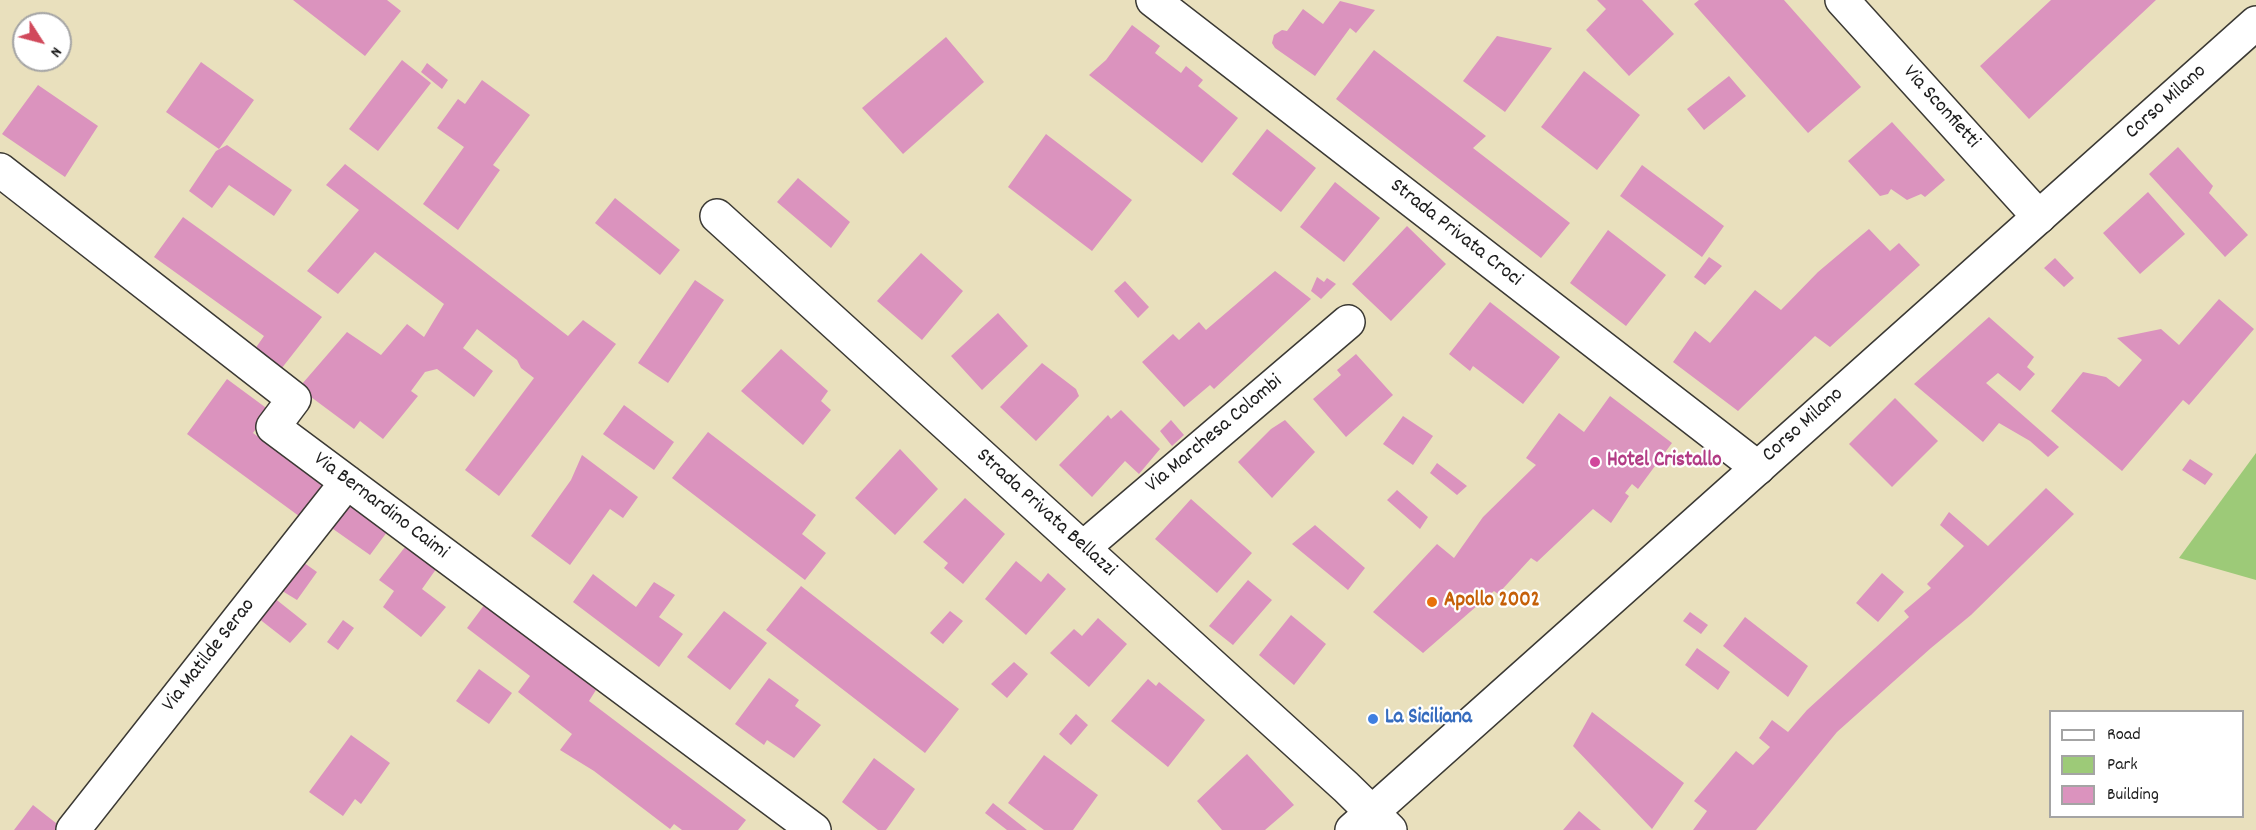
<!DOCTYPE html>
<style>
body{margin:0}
#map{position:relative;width:2256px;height:830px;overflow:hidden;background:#e9e0bd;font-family:Dekko,sans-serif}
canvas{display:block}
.legend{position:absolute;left:2049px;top:710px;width:195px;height:108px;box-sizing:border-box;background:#fff;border:2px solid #a4a4a4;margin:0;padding:8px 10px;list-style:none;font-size:18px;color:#1c1c1c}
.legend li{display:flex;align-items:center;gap:12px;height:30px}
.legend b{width:30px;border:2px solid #a4a4a4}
.north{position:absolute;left:12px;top:12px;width:60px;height:60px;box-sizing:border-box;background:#fff;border:2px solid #a4a4a4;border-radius:50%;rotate:126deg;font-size:16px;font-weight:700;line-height:24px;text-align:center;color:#1c1c1c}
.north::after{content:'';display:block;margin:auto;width:21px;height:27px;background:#d1495b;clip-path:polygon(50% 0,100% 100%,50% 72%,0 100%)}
</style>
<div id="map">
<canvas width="2256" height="830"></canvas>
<ul class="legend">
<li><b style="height:8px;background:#fff"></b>Road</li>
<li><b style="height:16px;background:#9dca78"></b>Park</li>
<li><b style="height:16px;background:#db93be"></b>Building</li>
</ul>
<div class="north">N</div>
</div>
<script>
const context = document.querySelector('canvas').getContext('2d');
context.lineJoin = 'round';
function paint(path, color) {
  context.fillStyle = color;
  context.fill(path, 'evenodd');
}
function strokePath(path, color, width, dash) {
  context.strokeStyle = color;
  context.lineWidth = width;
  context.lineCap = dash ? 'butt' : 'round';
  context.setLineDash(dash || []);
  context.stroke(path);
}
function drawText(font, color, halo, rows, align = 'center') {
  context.font = font + ' Dekko,sans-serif';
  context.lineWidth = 4.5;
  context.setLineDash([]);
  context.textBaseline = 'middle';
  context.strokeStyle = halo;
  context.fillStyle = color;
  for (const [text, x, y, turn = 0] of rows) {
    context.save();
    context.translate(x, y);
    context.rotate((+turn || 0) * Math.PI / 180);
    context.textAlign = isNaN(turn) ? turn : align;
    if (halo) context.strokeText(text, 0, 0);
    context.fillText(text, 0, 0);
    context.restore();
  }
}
const green = new Path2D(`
 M2256 453V580L2179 558Z`);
const building = new Path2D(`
 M293 0H387L401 11 365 56Z
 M1597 0H1642L1674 34 1629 76 1586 30 1606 9Z
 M1699 0H1784L1861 87 1808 133 1694 4Z
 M2051 0H2156L2029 119 1980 66Z
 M1340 1 1375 10 1356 33 1350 28 1315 76 1275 48 1272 43 1274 35 1282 30 1287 31 1303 9 1323 24Z
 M1132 25 1160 46 1155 53 1181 73 1186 66 1203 80 1198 86 1238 118 1202 163 1089 75 1106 60Z
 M1497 36 1552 48 1505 112 1463 81Z
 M946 37 984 82 903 154 862 108Z
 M1374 50 1486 136 1473 148 1570 223 1541 258 1336 99Z
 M402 60 431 83 378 151 349 129Z
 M201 62 254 100 219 149 166 112Z
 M427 63 448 80 442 89 421 72Z
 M1584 71 1640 115 1597 170 1541 127Z
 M1729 76 1746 96 1704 130 1687 109Z
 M482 80 530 115 493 165 500 170 458 230 423 204 464 147 437 128 458 99 465 104Z
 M38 85 98 126 65 177 2 134Z
 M1892 122 1945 180 1925 197 1921 194 1907 200 1891 189 1888 194 1880 196 1848 161Z
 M1267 129 1316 168 1281 212 1232 174Z
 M1046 134 1132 200 1092 251 1008 187Z
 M227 145 292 190 274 216 229 185 212 208 189 191 216 151Z
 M2178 147 2213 186 2209 193 2248 235 2225 257 2149 174Z
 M345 164 568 336 583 320 616 344 499 496 465 470 534 378 521 368 517 360 477 329 463 348 493 371 474 397 437 369 425 372 411 391 418 396 383 439 360 421 354 429 311 397 302 384 347 332 381 355 407 324 424 337 444 304 375 252 338 294 307 271 359 210 326 185Z
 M1642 165 1724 226 1702 257 1620 196Z
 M798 178 850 222 831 248 777 202Z
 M1335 182 1380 218 1344 262 1300 227Z
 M2148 192 2185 234 2140 274 2103 233Z
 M615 198 680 250 660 275 595 223Z
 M183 217 322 317 274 378 248 359 264 336 154 257Z
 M1407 226 1446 264 1391 321 1352 284Z
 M1869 229 1890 251 1899 243 1920 265 1830 347 1815 336 1738 411 1673 362 1695 331 1710 343 1755 290 1781 310 1818 272Z
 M1608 230 1666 275 1626 326 1570 283Z
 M921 253 963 291 922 340 877 301Z
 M1709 257 1722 266 1705 285 1694 277Z
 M2055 258 2074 278 2064 287 2044 268Z
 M1275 271 1311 299 1214 389 1210 385 1184 407 1142 362 1173 334 1179 340 1199 322 1206 330Z
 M1317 277 1324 282 1327 278 1336 284 1321 299 1311 291Z
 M695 280 724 300 668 383 638 363Z
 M1125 281 1149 307 1138 318 1114 291Z
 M2219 299 2254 329 2189 405 2183 400 2122 471 2051 411 2083 372 2106 377 2119 387 2142 360 2117 338 2161 329 2179 345Z
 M1490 302 1560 357 1523 404 1473 366 1470 371 1449 354Z
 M998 313 1028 346 982 390 951 356Z
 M1989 317 2034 357 2027 367 2035 374 2020 391 1998 373 1986 383 2059 447 2048 457 2030 441 1999 423 1983 442 1914 384Z
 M781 349 828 391 821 401 831 410 803 445 741 391Z
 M1356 354 1393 395 1346 437 1313 399 1341 375 1337 370Z
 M1042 363 1076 389 1079 396 1036 441 1000 407Z
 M227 379 269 410 253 433 327 488 303 519 187 434Z
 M1610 396 1672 443 1638 489 1632 484 1625 493 1629 496 1611 523 1593 509 1537 562 1531 558 1498 594 1494 591 1423 653 1373 612 1437 544 1454 558 1483 517 1536 465 1526 458 1559 413 1584 432Z
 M1895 398 1938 441 1892 487 1849 444Z
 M624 405 674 442 654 470 603 434Z
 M1121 410 1160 449 1139 474 1125 461 1092 497 1059 465 1108 415 1111 419Z
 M1403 416 1433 436 1413 465 1383 444Z
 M1171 420 1184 435 1172 446 1160 431Z
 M1285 420 1315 452 1272 498 1238 462 1271 429Z
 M708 432 816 515 802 534 826 553 805 580 672 478Z
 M900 449 938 489 895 535 855 498Z
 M582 455 638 497 623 518 610 509 570 565 531 536 571 480Z
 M2190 459 2213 474 2205 485 2182 470Z
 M1437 463 1467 486 1457 495 1430 473Z
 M2046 488 2074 514 1971 615 1931 648 1837 732 1756 830H1693L1707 811 1694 801 1736 751 1753 765 1770 747 1759 738 1772 720 1788 732 1807 710 1909 617 1904 611 1931 588 1927 584 1964 546 1940 525 1949 512 1988 546Z
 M1397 490 1428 517 1420 529 1387 500Z
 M345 497 390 528 370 555 326 524Z
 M965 498 1005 534 963 584 944 568 948 563 923 542Z
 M1191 499 1252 553 1217 593 1155 539Z
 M1315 525 1365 568 1348 590 1292 544Z
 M409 542 439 565 422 589 446 607 421 637 383 607 394 591 379 580Z
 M300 560 317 572 297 600 279 589Z
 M1016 561 1041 582 1048 573 1066 589 1026 635 985 599Z
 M1882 573 1904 592 1878 622 1856 603Z
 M593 574 636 607 654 582 675 595 659 617 683 634 659 667 573 602Z
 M1248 580 1272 600 1233 645 1209 626Z
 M801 586 959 709 925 753 766 630Z
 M273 597 307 624 290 643 258 618Z
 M485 604 596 690 589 701 746 820 738 830H682L674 824 670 829 594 771 560 750 572 734 518 692 530 676 467 628Z
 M724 611 767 643 730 690 687 657Z
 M950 611 963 621 943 644 930 633Z
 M1690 612 1708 625 1701 634 1683 621Z
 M1291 615 1326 644 1294 685 1259 655Z
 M1745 617 1808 666 1788 697 1723 646Z
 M1098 618 1127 644 1089 687 1050 653 1074 629 1082 636Z
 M343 620 354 628 338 650 327 642Z
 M1697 648 1730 672 1718 690 1685 665Z
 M1014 662 1028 674 1007 698 991 684Z
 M479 669 512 693 489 724 456 701Z
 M769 678 799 700 795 706 821 725 794 758 767 740 764 745 735 724Z
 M1148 679 1156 686 1159 682 1205 720 1168 767 1111 721Z
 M1592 712 1684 783 1652 829 1573 746Z
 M1076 714 1088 725 1071 745 1059 734Z
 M351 735 390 763 361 804 355 799 343 816 309 792Z
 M1247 754 1294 805 1265 830H1222L1197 801Z
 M1044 755 1098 795 1073 830H1044L1008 803Z
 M874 758 915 789 886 830H878L842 802Z
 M993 803 1027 830H1007L985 813Z
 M33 805 61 827 59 830H14Z
 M1579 811 1601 830H1563Z`);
const street = new Path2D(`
 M1153 0 1758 468
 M1842 0 2039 217
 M0 170 294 399 273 427 814 830
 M717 216 1346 787 1390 830
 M1083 548 1348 322
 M73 830 347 482`);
const secondary = new Path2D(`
 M1352 830 2256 23`);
const markers = [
 [1595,462,6,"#d1479c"],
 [1432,602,6,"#e8710a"],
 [1373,719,6,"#3f7fe0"]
];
const streetNames = [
 ["Corso Milano",2167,103,-42],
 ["Via Sconfietti",1940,108,48],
 ["Strada Privata Croci",1455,234,38],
 ["Corso Milano",1804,426,-42],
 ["Via Marchesa Colombi",1215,435,-40],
 ["Via Bernardino Caimi",380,507,37],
 ["Strada Privata Bellazzi",1045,514,42],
 ["Via Matilde Serao",210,656,-52]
];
const hotelNames = [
 ["Hotel Cristallo",1607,462]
];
const foodNames = [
 ["Apollo 2002",1444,602]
];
const shopNames = [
 ["La Siciliana",1385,719]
];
paint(green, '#9dca78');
paint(building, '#db93be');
strokePath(street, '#3b3934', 36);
strokePath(secondary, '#3b3934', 36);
strokePath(street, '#fff', 33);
strokePath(secondary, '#fff', 33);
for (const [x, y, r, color] of markers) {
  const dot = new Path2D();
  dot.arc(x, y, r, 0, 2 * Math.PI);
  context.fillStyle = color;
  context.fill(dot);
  strokePath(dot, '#fff', 2);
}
drawText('21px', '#1c1c1c', '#fff', streetNames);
drawText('bold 21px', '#b23c85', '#fff', hotelNames, 'left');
drawText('bold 21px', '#c56008', '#fff', foodNames, 'left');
drawText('bold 21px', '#366cbe', '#fff', shopNames, 'left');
</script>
